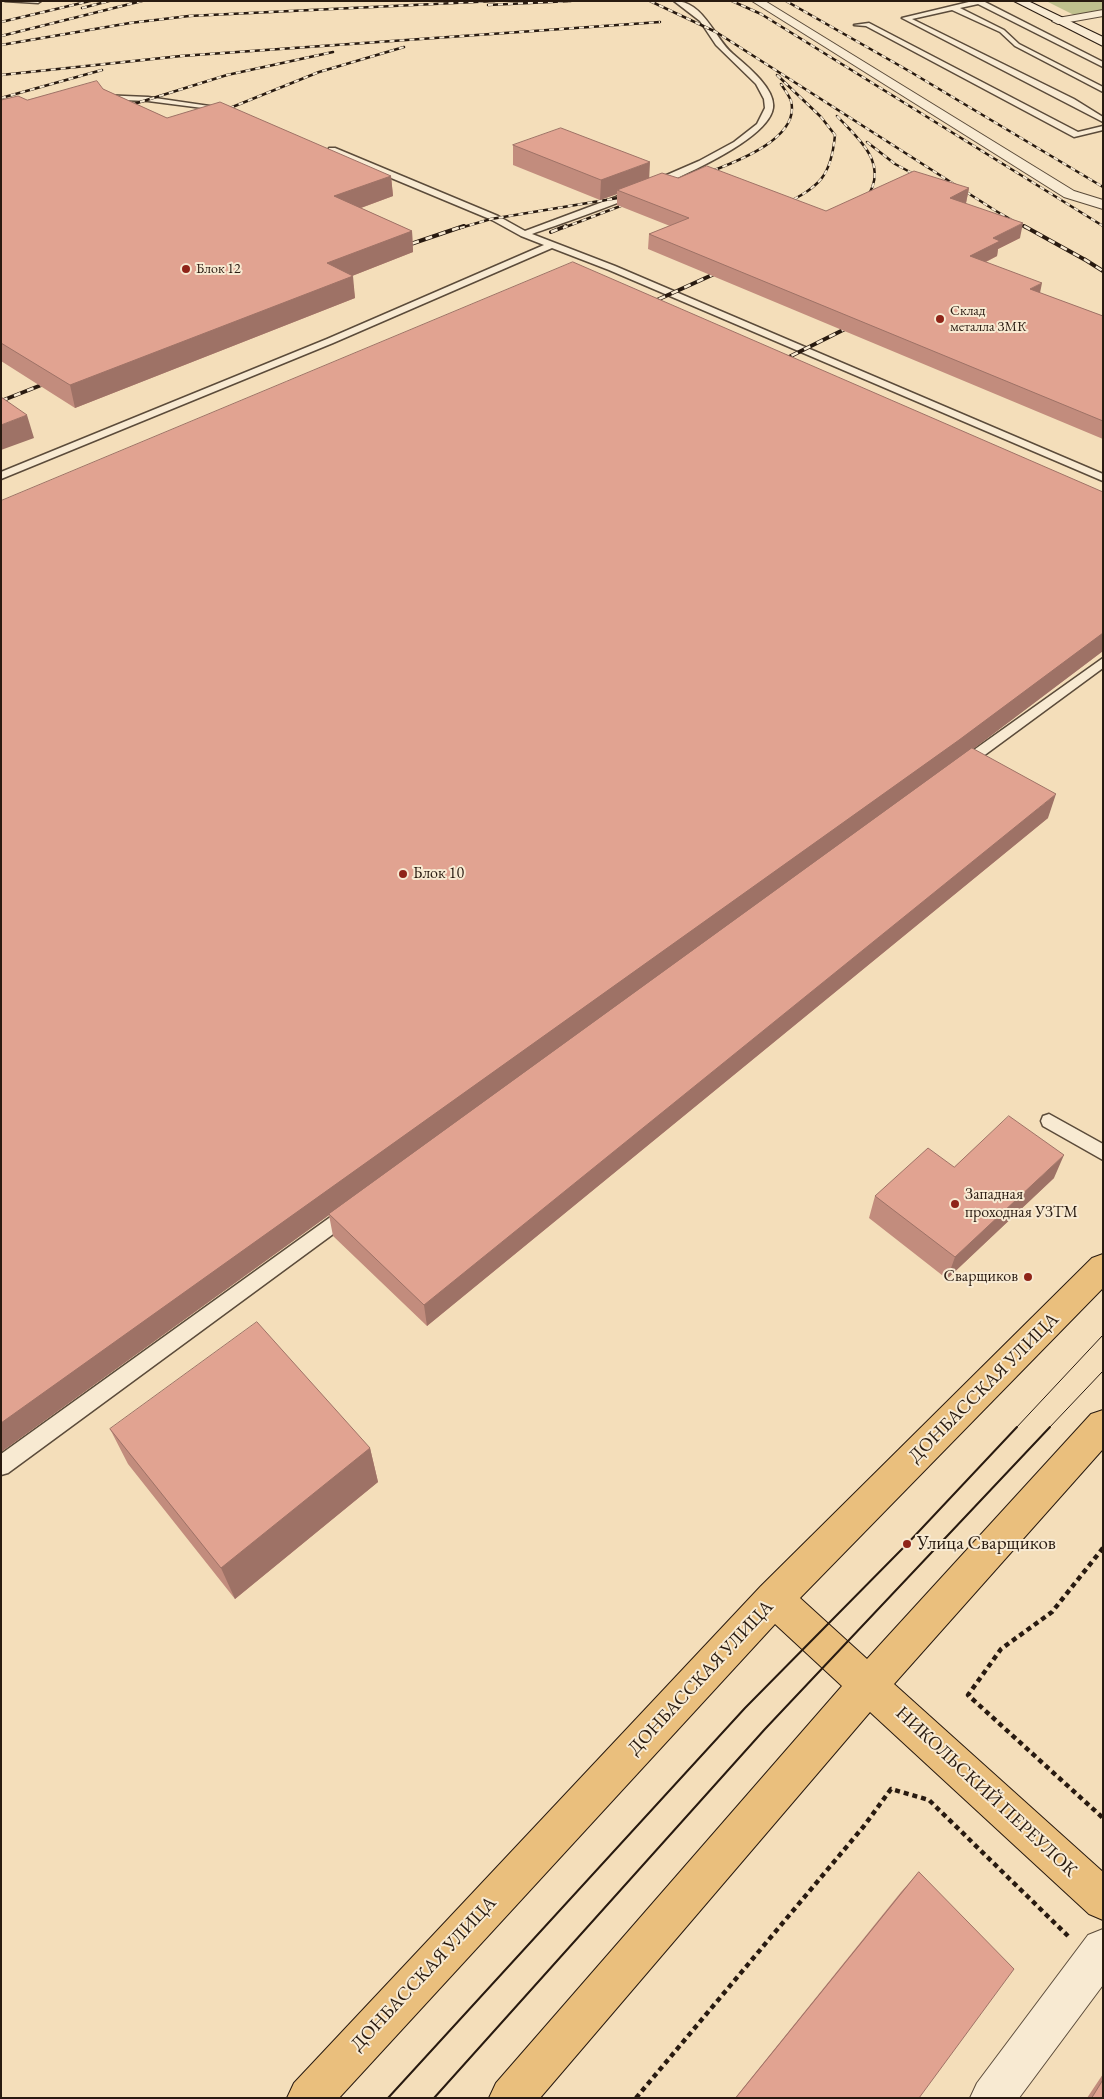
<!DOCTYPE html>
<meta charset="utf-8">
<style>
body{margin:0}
#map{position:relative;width:1104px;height:2099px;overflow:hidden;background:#f4deba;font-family:"EB Garamond",serif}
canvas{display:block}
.frame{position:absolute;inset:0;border:2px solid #281a10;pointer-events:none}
</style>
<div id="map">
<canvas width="1104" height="2099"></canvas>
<div class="frame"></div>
</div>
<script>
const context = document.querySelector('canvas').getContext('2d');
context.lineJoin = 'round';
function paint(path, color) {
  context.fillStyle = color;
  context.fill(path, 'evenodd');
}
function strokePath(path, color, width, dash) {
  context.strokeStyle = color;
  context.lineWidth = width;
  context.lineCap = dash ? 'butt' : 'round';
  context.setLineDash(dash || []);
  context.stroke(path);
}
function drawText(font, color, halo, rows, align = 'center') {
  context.font = font + ' "EB Garamond",serif';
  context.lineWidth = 4;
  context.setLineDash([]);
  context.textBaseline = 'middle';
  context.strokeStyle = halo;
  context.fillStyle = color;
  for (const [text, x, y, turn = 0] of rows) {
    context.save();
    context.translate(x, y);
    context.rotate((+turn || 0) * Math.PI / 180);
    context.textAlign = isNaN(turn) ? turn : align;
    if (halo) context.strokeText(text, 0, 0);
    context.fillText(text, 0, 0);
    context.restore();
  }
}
const green = new Path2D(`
 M1046 1H1103V11L1076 16Z`);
const path = new Path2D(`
 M1103 1548 1052 1612 1001 1649 968 1695 1103 1818
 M636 2098 864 1826 891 1789 929 1800 1068 1936`);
const service = new Path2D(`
 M5 1H41L38 3Z
 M674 1C704 1 714 38 733 54 746 65 776 89 773 108 766 155 577 218 532 234L615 266 1103 474V481L609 270 552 248 333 343 1 479V472L327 339 544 245 521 236 492 220 329 152V148H335L498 216 525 231 616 197 699 161 734 142 757 124 765 108 764 99 756 84 716 45 700 21Z
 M973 1H983L1103 62V67L978 4 960 8 1004 30 1019 44 1103 87V92L1015 46 1000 32 952 10 912 19 1074 99 1103 117V122L902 18Z
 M869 23 1078 132 1103 126V130L1074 137 866 26 854 25Z
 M101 95 148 97 230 109 226 111 148 101 98 99V95Z
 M1103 658V668L967 768H957L955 765 957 762Z
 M1049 1114 1103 1144V1160L1043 1126 1041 1121 1043 1116Z
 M349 1206 355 1208 358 1213 355 1218 8 1473 1 1475V1454L343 1208Z`);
const minor = new Path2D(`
 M752 1H765L1074 191 1103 200V209L1064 197Z
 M1103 10V16L1058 24 1052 21 1058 18Z
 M1103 1929V1985L1019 2098H970L977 2083 1088 1935Z`);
const secondary = new Path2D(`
 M1014 1H1028L1103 37V46Z`);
const primary = new Path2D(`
 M1103 1254V1288L800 1598 867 1659 1091 1414 1103 1410V1449L894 1684 1103 1872V1920L1089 1914 870 1712 540 2098H489L496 2083 842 1686 775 1624 339 2098H287L294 2083 761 1586 1092 1258Z`);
const tramFar1 = new Path2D(`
 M1016 1428 1103 1335
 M1049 1428 1103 1371`);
const tram = new Path2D(`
 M388 2098 745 1708 907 1544 1017 1427
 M434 2098 765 1729 1050 1427`);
const railFar1 = new Path2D(`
 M650 1 716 32 996 211 1026 228
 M732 1 761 14 1103 226
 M786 1 909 71 1103 187
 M488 5 571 1
 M82 8 109 1
 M1 22 90 1
 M1 36 142 1
 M1 45 130 23 189 16 495 1
 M1 75 181 56 660 22
 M777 75 821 117 835 135C831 177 820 186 783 205
 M1 98 102 70
 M121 108 227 75 333 52
 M220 112 319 72 404 47
 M837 116C860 141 890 164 866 199
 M867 142 895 164 923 179
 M704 174C730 164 801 140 791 101 789 95 784 89 781 84
 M460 228 491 219 630 196
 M563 228 631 202`);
const rail = new Path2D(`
 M1024 226 1089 262
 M551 232 566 226
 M399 248 464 226
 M1084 259 1103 271
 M646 305 723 270
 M779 362 855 324
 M1 401 54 380`);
const wall = new Path2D(`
 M103 89 167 118 391 176 393 196 361 208 412 231 413 252 352 276 355 298 75 408 1 361V100H27Z
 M513 145 649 178H678L826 211 969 188 966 203H965L1020 238 998 249 997 256 986 262 1040 293 1103 316V439L648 249 649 234 670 226 617 205V194L600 200 513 165Z
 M1103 492V651L973 749 1048 818 427 1326 333 1236 329 1215 1 1452V501Z
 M954 1167 1054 1178 947 1279 869 1218 875 1196Z
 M110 1429 370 1448 378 1482 235 1599 128 1464Z
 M919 1872V2098H735L901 1892Z
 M1103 2074V2098H1087Z`);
const shadedWall = new Path2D(`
 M650 162 649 182 617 190V194L600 200 601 180Z
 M391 176 393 196 336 217 334 196Z
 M969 188 966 203 947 212 950 198Z
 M1023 223 1020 238 998 249 997 256 967 271 970 256 993 238Z
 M412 231 413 252 329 285 327 263Z
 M353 276 355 298 75 408 70 385Z
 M1042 283 1039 298 1030 289Z
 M27 415 34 438 1 450V425Z
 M1103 633V651L952 765 1 1452V1423Z
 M1056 794 1048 818 427 1326 424 1305Z
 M1064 1155 1054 1178 947 1279 955 1257Z
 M370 1448 378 1482 235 1599 221 1568Z`);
const building = new Path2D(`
 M97 81 103 89 167 118 220 102 391 176 334 196 412 231 327 263 353 276 70 385 1 343V100L18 96 27 100Z
 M561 128 650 162 601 180 513 145Z
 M707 166 826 211 914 171 969 188 950 198 1023 223 993 238 1000 241 970 256 1042 283 1030 289 1103 316V421L649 234 689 218 617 190 662 173 678 178Z
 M573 262 1103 492V633L959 740 1 1423V501Z
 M1 397 27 415 1 425Z
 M972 748 1056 794 424 1305 329 1214Z
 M1009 1116 1064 1155 955 1257 875 1196 928 1148 954 1167Z
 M257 1322 370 1448 221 1568 110 1429Z
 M919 1872 1014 1969 919 2098H736Z
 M1103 2080V2098H1092Z`);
const markers = [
 [186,269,5,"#8f2418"],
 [940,319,5,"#8f2418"],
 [403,874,5,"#8f2418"],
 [955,1204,5,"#8f2418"],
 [1028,1277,5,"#8f2418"],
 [907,1544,5,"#8f2418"]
];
const farPoinames = [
 ["Блок 12",196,269],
 ["Склад",950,311],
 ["металла ЗМК",950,327]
];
const poiNames = [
 ["Блок 10",413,874],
 ["Западная",965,1195],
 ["проходная УЗТМ",965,1213],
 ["Сварщиков",1018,1277,"right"]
];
const nearStreetnames = [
 ["ДОНБАССКАЯ УЛИЦА",984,1388,-45],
 ["ДОНБАССКАЯ УЛИЦА",701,1678,-47],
 ["НИКОЛЬСКИЙ ПЕРЕУЛОК",986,1792,43],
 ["ДОНБАССКАЯ УЛИЦА",424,1974,-47]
];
const nearPoinames = [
 ["Улица Сварщиков",917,1544]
];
paint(green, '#bfc08d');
strokePath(service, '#5b4b3a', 3);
strokePath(minor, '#5b4b3a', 2);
strokePath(secondary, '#281a10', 2);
strokePath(primary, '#281a10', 2);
strokePath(path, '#281a10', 4.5, [5, 4]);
paint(service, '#f8ead2');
paint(minor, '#f8ead2');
paint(secondary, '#f8ead2');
paint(primary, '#eabf7d');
strokePath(tramFar1, '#281a10', 1);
strokePath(tram, '#281a10', 2);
strokePath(railFar1, '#281a10', 2.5);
strokePath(rail, '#281a10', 4);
strokePath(railFar1, '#f8ead2', 2, [5]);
strokePath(rail, '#f8ead2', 2.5, [7]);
paint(wall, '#c28c7d');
paint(shadedWall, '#9e7266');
paint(building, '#e1a391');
strokePath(building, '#9e7266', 1);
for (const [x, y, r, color] of markers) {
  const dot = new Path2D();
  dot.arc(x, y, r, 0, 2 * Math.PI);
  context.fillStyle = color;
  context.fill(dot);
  strokePath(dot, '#f8ead2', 2);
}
drawText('14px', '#281a10', '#f8ead2', farPoinames, 'left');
drawText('16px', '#281a10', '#f8ead2', poiNames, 'left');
drawText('19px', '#281a10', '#f8ead2', nearStreetnames);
drawText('19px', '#281a10', '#f8ead2', nearPoinames, 'left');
</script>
